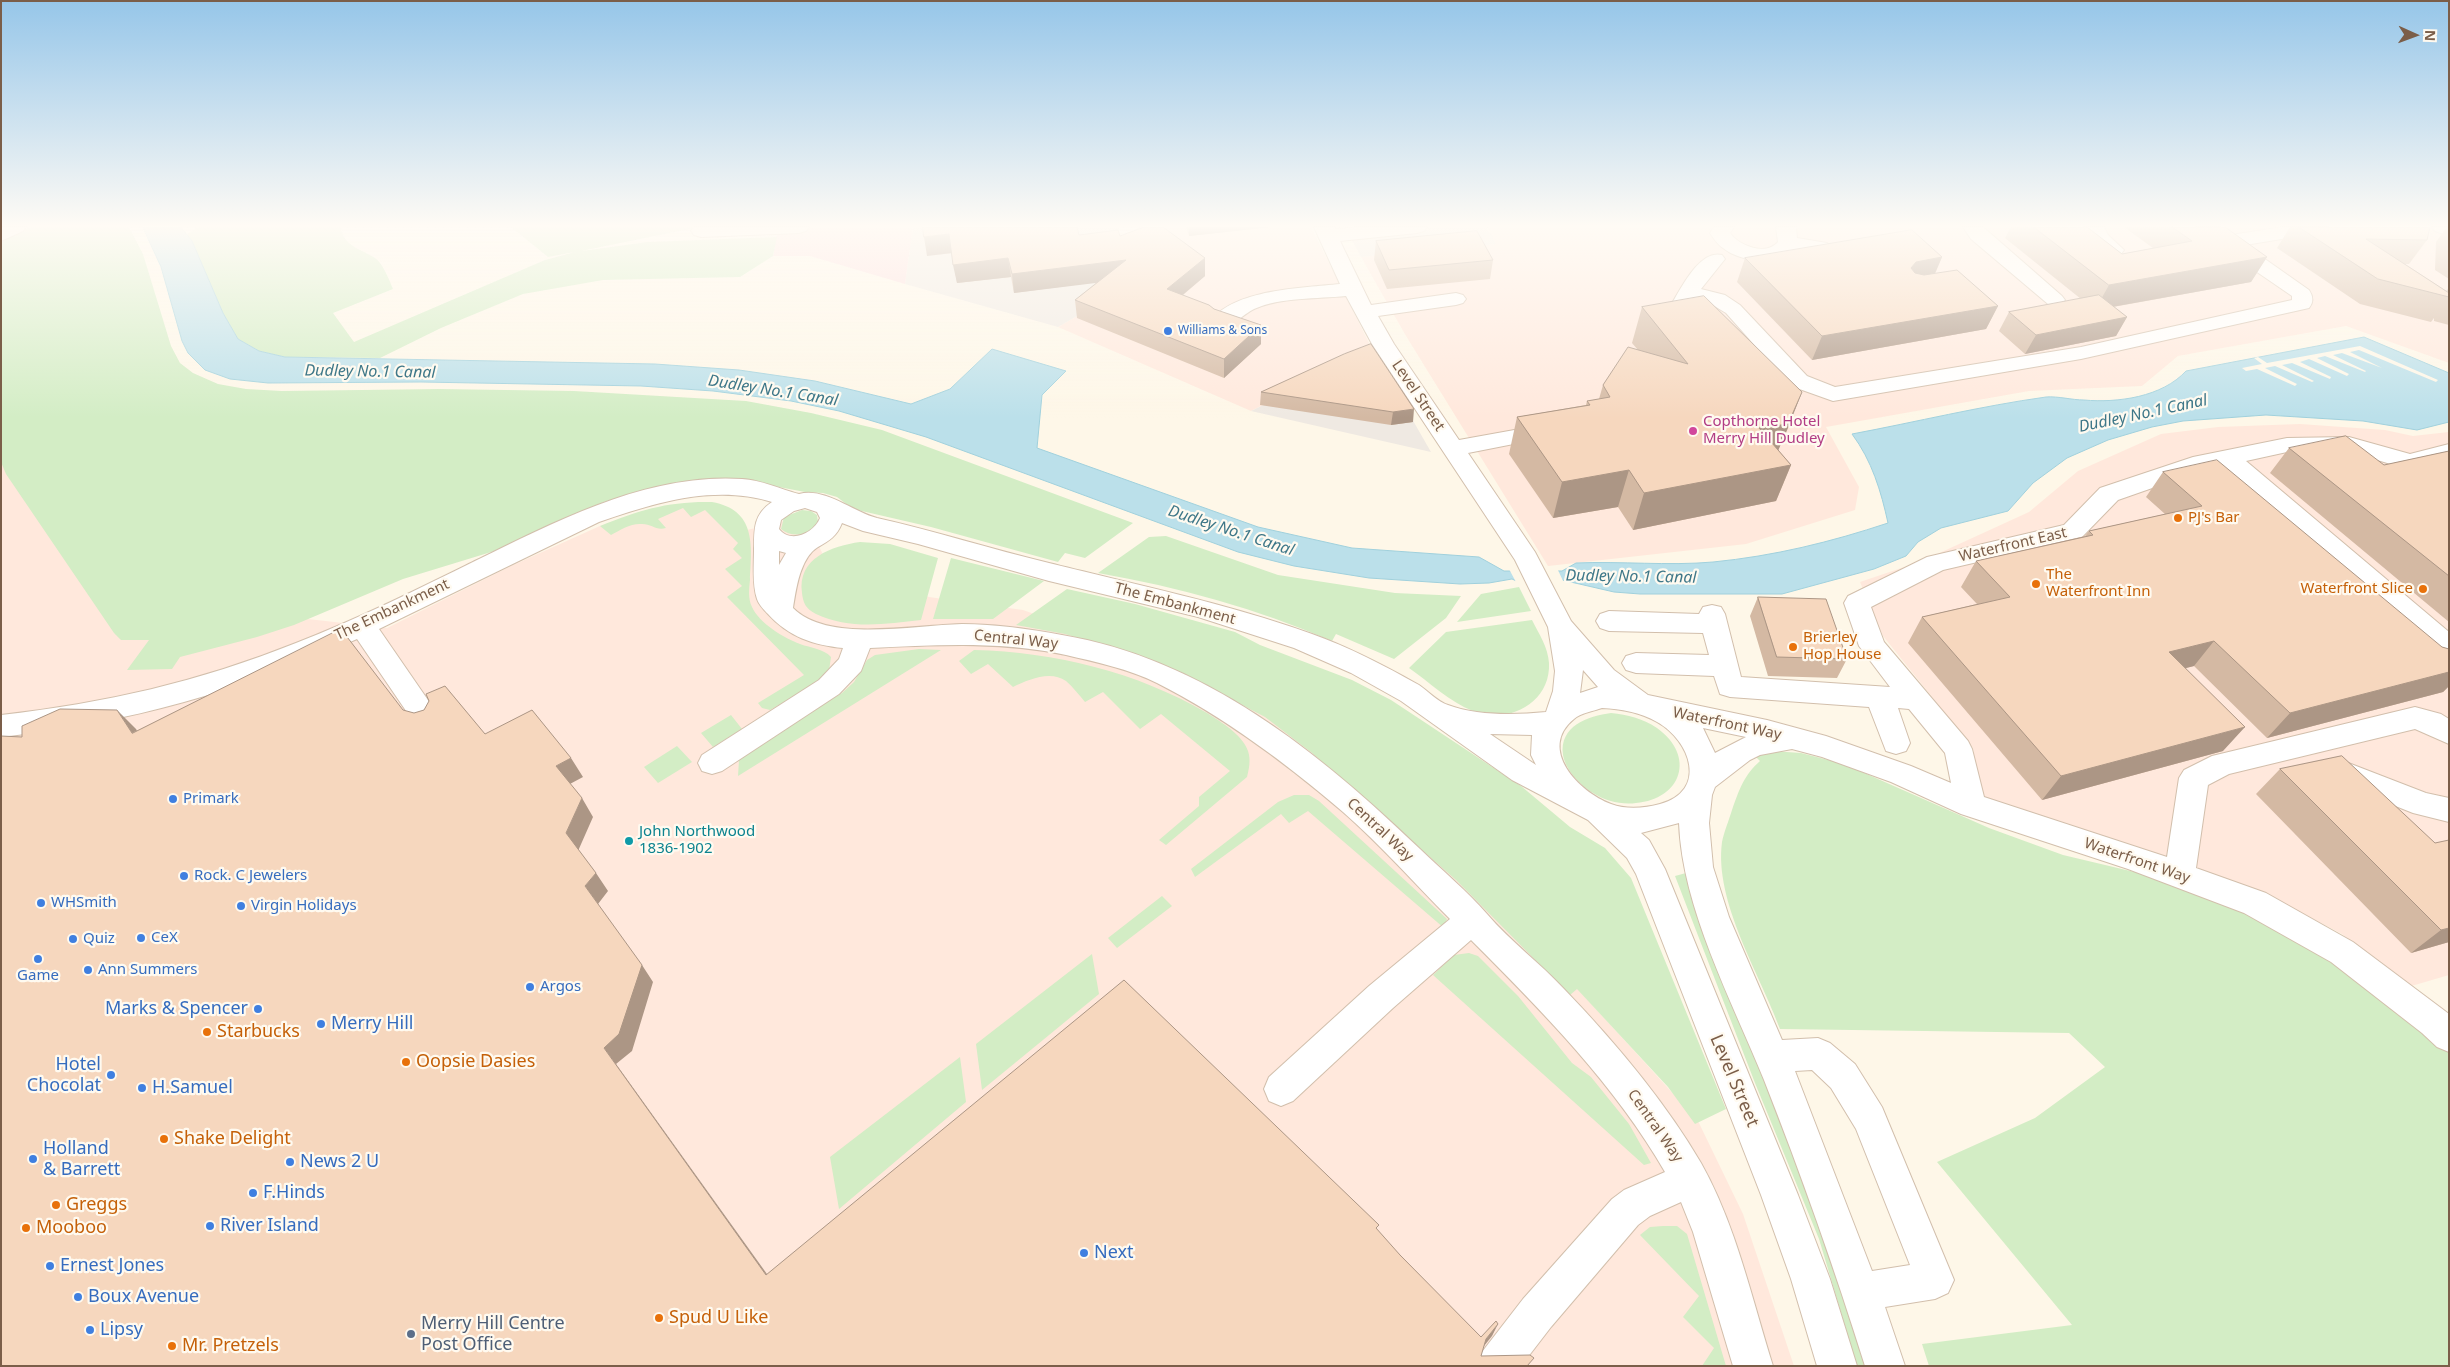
<!DOCTYPE html>
<style>
body{margin:0}
#map{position:relative;width:2450px;height:1367px;overflow:hidden;background:#fef7e8;font-family:"Noto Sans",sans-serif}
canvas{display:block}
.frame{position:absolute;inset:0;border:2px solid #7b5e49;pointer-events:none}
.north{position:absolute;left:2390px;top:10px;width:50px;height:50px;-webkit-text-stroke:4px #fffaf0;paint-order:stroke;rotate:92deg;font-size:14px;font-weight:700;line-height:20px;text-align:center;color:#7b5e49}
.north::after{content:'';display:block;margin:auto;width:18px;height:22px;background:#7b5e49;clip-path:polygon(50% 0,100% 100%,50% 72%,0 100%)}
</style>
<div id="map">
<canvas width="2450" height="1367"></canvas>
<div class="frame"></div>
<div class="north">N</div>
</div>
<script>
const context = document.querySelector('canvas').getContext('2d');
context.lineJoin = 'round';
function paint(path, color) {
  context.fillStyle = color;
  context.fill(path, 'evenodd');
}
function strokePath(path, color, width, dash) {
  context.strokeStyle = color;
  context.lineWidth = width;
  context.lineCap = dash ? 'butt' : 'round';
  context.setLineDash(dash || []);
  context.stroke(path);
}
function drawText(font, color, halo, rows, align = 'center') {
  context.font = font + ' "Noto Sans",sans-serif';
  context.lineWidth = 4.5;
  context.setLineDash([]);
  context.textBaseline = 'middle';
  context.strokeStyle = halo;
  context.fillStyle = color;
  for (const [text, x, y, turn = 0] of rows) {
    context.save();
    context.translate(x, y);
    context.rotate((+turn || 0) * Math.PI / 180);
    context.textAlign = isNaN(turn) ? turn : align;
    if (halo) context.strokeText(text, 0, 0);
    context.fillText(text, 0, 0);
    context.restore();
  }
}
const commercial = new Path2D(`
 M1145 227H1311L1373 351 1251 411 1058 327 1179 257Z
 M1487 227H2449V363L2346 326 2178 356 2142 386 2029 391 1826 427 1859 487 1855 510 1746 544 1548 566 1406 336 1361 257 1495 244Z
 M1 412 202 607 387 628 511 566 600 526 667 506 728 508 747 530 804 516 830 569 888 581 929 597 1023 610 1185 668 1273 719 1348 776 1567 977 1698 1121 1743 1214 1794 1366H1Z
 M2300 424 2385 430 2413 436 2449 432V975L2408 987 2342 934 2258 890 1981 796 1973 748 1883 636 1860 582 1922 561 2029 512 2078 471 2161 434 2218 427Z`);
const industrial = new Path2D(`
 M913 227H1118L1121 238 1179 257 1058 327 905 284Z
 M1345 227H1487L1496 244 1361 257Z
 M1373 351 1431 452 1251 411Z`);
const medical = new Path2D(`
 M778 227H913L905 284 810 256H773Z`);
const green = new Path2D(`
 M30 227H129L143 254 171 346 180 363 193 373 218 384 246 389 282 391 439 389 574 391 746 401 811 413 882 430 1133 523 1085 558 1065 553 1058 562 931 527 853 509 837 497 823 493 805 492 763 484 638 492 604 502 568 517 501 549 403 579 294 625 257 637 180 657 172 669 127 670 149 640H121L114 633 6 474 1 462V242Z
 M198 227H341C343 247 364 250 375 258 383 263 389 280 393 289L333 313 354 342 545 260 575 252 548 257 511 227H699L581 251 648 242 777 237 773 256 740 277 603 280 523 294 441 328 380 358 285 357 259 351 238 339 223 313 192 241 186 235Z
 M712 502C756 510 752 544 750 580 749 589 748 599 752 607 759 623 784 638 800 644 811 648 824 649 831 657L829 671 824 679 770 710 762 708 758 703 804 675 727 597 742 586 725 569 742 558 733 549 738 543 705 510 691 517 683 508 658 519 666 528C656 531 652 524 642 524 631 523 620 530 611 535L600 526C639 510 669 501 712 502Z
 M802 510 811 511 817 515 818 522C810 535 793 539 781 529L784 517Z
 M1166 536 1278 575 1395 593 1461 596 1446 618 1394 659 1336 634 1332 641C1257 609 1179 587 1098 573L1149 537Z
 M860 542 890 544 938 558 921 620C885 624 850 630 816 614 806 609 803 603 802 593 797 558 832 546 860 542Z
 M951 558 1044 581 993 619H933Z
 M1519 587 1531 611 1457 622 1481 594Z
 M1067 589 1135 604 1235 632 1260 645 1352 680 1391 700 1521 786 1570 827 1605 848 1631 878 1726 1109 1695 1124 1668 1087 1577 989 1570 995 1456 880 1312 753 1265 717 1200 683 1139 656 1065 634 1016 625Z
 M1532 620C1539 634 1548 647 1549 663 1551 703 1508 725 1473 711 1450 702 1429 682 1409 668L1446 632Z
 M919 649 941 650 738 776 739 760 753 747 842 693 854 682 867 660 875 655Z
 M974 650C1055 652 1137 672 1207 713 1221 722 1242 734 1248 751 1251 760 1249 769 1247 777L1166 845 1159 840 1199 806V797L1230 771 1161 714 1140 729 1103 692 1085 702C1079 695 1073 687 1066 681 1050 670 1028 680 1013 687L988 664 971 674 959 661Z
 M1611 713C1628 715 1642 718 1657 728 1696 756 1682 799 1636 803 1622 805 1605 801 1593 793 1580 785 1566 771 1563 755 1559 726 1588 716 1611 713Z
 M731 715 742 729 713 747 701 733Z
 M677 746 692 762 658 783 644 767Z
 M1772 751 1801 753 1844 764 1989 828 2063 855 2143 874 2238 910 2331 958 2419 1025 2449 1052V1366H1929L1922 1344 2072 1325 1937 1162 2035 1118 2105 1067 2069 1033 1780 1029C1760 974 1714 902 1722 842 1724 832 1729 820 1732 810 1739 790 1744 775 1760 761L1754 755Z
 M1294 795H1309L1319 801 1447 919 1444 928 1308 811 1289 823 1281 814 1195 877 1191 869 1278 802Z
 M1686 873 1690 889 1762 1062 1871 1366H1857L1819 1239 1755 1083 1675 876Z
 M1162 896 1172 906 1117 948 1108 938Z
 M1469 953 1478 956 1518 996 1572 1063 1591 1077 1629 1124 1651 1163 1644 1165 1433 975 1454 955Z
 M1092 954 1099 994 982 1090 976 1044Z
 M960 1057 966 1102 839 1209 830 1157Z
 M1663 1226H1677L1687 1234 1726 1366H1702L1714 1348 1683 1317 1699 1296 1640 1235 1650 1227Z`);
const water = new Path2D(`
 M143 227H181L192 241 223 313 238 339 259 351 285 357 655 364 739 370 815 381 911 404 950 389 992 349 1066 371 1042 395 1037 448 1258 527 1352 548 1479 557 1504 571H1562L1576 563C1621 561 1668 566 1713 562 1774 556 1831 542 1888 523 1881 491 1872 461 1852 434 1916 422 1981 406 2046 397 2058 396 2072 400 2084 400 2118 403 2162 397 2186 371L2364 337 2449 373V422L2417 430 2363 421 2266 415 2183 421 2152 427 2108 440 2067 458 2033 483 2008 511 1941 528 1918 542 1906 556 1874 569 1782 594H1640L1614 592 1562 580 1521 583 1512 579 1489 583 1460 584 1369 578 1294 566 1238 552 926 437 839 411 791 401 713 391 641 386 421 382 268 383 230 379 205 370 188 353 182 341 161 267Z`);
const pier = new Path2D(`
 M2360 346 2438 380 2436 382 2359 350 2350 352 2382 368 2342 353 2333 355 2366 371 2365 372 2325 356 2317 358 2349 374 2347 376 2309 359 2300 362 2331 377 2330 379 2292 363 2282 365 2314 381 2312 382 2275 366 2265 368 2297 384 2295 386 2257 369 2246 371 2242 368 2262 364 2254 358 2258 357 2267 363Z
 M1557 568 1564 583 1521 585 1517 584 1509 569Z`);
const minor = new Path2D(`
 M1 227H26L23 231 1 241Z
 M694 227H809L806 231 799 233 701 237 694 235 691 231Z
 M1314 227H1334L1335 229 1360 227H1427L1424 231 1417 233 1340 241 1371 305 1456 293 1463 295 1466 299 1463 303 1456 305 1378 316 1394 344 1459 440 1531 427 1539 429 1543 434 1539 439 1468 453 1535 552 1571 621 1614 670 1648 695 1767 720 1826 736 1911 766 1951 783 1945 753 1909 709 1898 708 1910 743 1906 751 1896 754 1886 751 1869 707 1730 697 1720 694 1714 676 1636 673 1626 670 1622 663 1626 656 1636 653 1709 655 1703 633 1609 631 1600 628 1596 621 1600 614 1609 611 1699 614 1703 607 1712 605 1721 607 1725 614 1741 677 1890 687 1859 646 1844 603 1848 596 1927 557 2064 525 2100 488 2193 457 2287 438 2349 437 2410 454 2449 444V459L2410 470 2348 451 2287 452 2246 461 2449 632V657L2440 654 2223 466 2198 472 2118 500 2081 538 1943 570 1871 607 1884 642 1968 741 1972 749 1984 797 2167 857 2179 778 2184 770 2212 756 2415 707 2441 714 2449 719V744L2415 729 2229 774 2208 785 2196 868 2266 893 2353 942 2449 1014V1052L2437 1047 2422 1033 2331 962 2244 913 2128 869 1961 814 1891 782 1822 757 1792 749 1760 755 1750 760 1715 787 1712 795 1709 823 1713 867 1729 917 1782 1040 1818 1038 1830 1043 1855 1064 1882 1107 1954 1280 1948 1293 1935 1299 1885 1307 1905 1366H1865C1835 1270 1801 1174 1764 1080 1732 1001 1682 908 1679 823L1641 833 1649 840 1665 869 1798 1195 1830 1279 1857 1366H1817L1791 1279 1761 1195 1636 874 1627 858 1588 820 1512 780 1401 701 1351 673 1294 648 1198 617 1049 581 918 544 863 531 842 523C837 536 829 541 818 547 800 558 796 589 793 608 827 643 915 625 962 624 995 624 1030 629 1062 635 1204 659 1319 752 1420 849 1442 870 1468 892 1487 914 1510 941 1540 963 1564 989 1615 1042 1664 1100 1701 1163 1736 1225 1752 1299 1773 1366H1733L1693 1232 1681 1202 1650 1216 1638 1225 1551 1327 1521 1366H1476L1482 1352 1523 1299 1612 1199 1624 1190 1665 1172C1615 1085 1542 1011 1471 940L1393 1008 1293 1101 1281 1106 1269 1101 1264 1089 1269 1077 1369 986 1450 919C1415 884 1381 845 1343 812 1286 763 1224 717 1157 683 1129 669 1096 662 1066 655 1002 641 936 645 870 648L861 671 839 694 722 771 712 774 702 771 698 763 702 755 819 680 839 659 843 648C813 645 789 637 768 614 764 610 759 605 757 599 752 584 754 564 754 549 754 528 754 514 772 502 714 484 654 503 599 522L379 629 441 719 437 727 427 730 417 727 357 639C237 692 132 722 1 737V715C105 703 199 682 296 643 358 619 418 589 477 560 559 520 648 473 742 479 761 480 780 489 799 494 825 487 853 512 877 518 935 531 991 549 1049 563 1137 585 1226 603 1312 634 1349 647 1385 666 1419 685 1428 691 1438 702 1448 705 1477 716 1515 715 1546 712L1553 691 1555 671 1548 627 1515 560 1372 344 1346 296C1317 299 1281 297 1254 309 1240 316 1231 331 1214 326L1210 322C1233 289 1303 288 1340 284ZM805 508 817 512 820 518C814 533 791 544 779 529L781 520 794 511ZM779 551 786 553 779 565ZM1583 670 1598 687 1580 693ZM1602 708C1621 709 1640 712 1657 722 1691 741 1708 791 1660 804 1645 808 1627 810 1611 804 1579 792 1537 749 1574 719 1580 713 1594 711 1602 708ZM1703 728 1746 737 1715 753ZM1490 734 1532 735 1531 755 1536 765ZM1812 1070 1831 1088 1856 1129 1910 1265 1872 1271 1795 1071Z
 M1714 227H1734L1730 233C1739 246 1766 256 1778 242L1776 227H1796L1797 238 1827 243 1830 247 1827 251 1820 253 1793 250C1778 268 1739 261 1723 248 1717 244 1714 239 1710 233Z
 M1963 227H1983L2062 296 2065 300 2062 304 2055 306 2048 304 1971 239Z
 M2084 227H2104L2108 235 2124 250 2121 254C2103 259 2092 241 2084 227Z
 M2196 227H2219L2231 235 2283 227H2328L2325 231 2318 233 2245 245 2309 290C2313 296 2314 302 2309 308L2081 359 1833 401 1791 386 1726 313 1711 304 1694 300 1688 309 1681 311 1674 309 1671 305C1681 288 1700 249 1722 255L1725 259 1701 289 1725 295 1740 305 1807 376 1835 387 2081 347 2292 300V296L2219 246Z
 M2432 227H2449V236L2435 231Z
 M2338 759 2426 793 2449 798V822L2413 813 2328 779 2323 771 2328 763Z`);
const wall = new Path2D(`
 M1186 227H1271L1189 236Z
 M2011 227H2087L2122 254 2153 248 2124 227H2225L2267 257 2251 282 2113 307 2127 317 2116 336 2025 354 1999 331 2009 312 2081 299 2005 238Z
 M2290 227H2430L2427 240 2409 264H2405L2446 291 2449 288V325L2434 321V318L2431 322 2360 304 2277 248Z
 M2447 227H2449V279L2435 270 2436 242Z
 M1079 235 1120 236 1205 258V276L1183 295 1214 309 1261 325V344L1224 378 1077 318 1075 300 1097 282 1014 293 1011 277 957 283 952 253 927 256Z
 M1376 241 1493 260 1490 279 1387 289 1374 260Z
 M1942 257 1935 274 1998 306 1986 329 1812 360 1737 282 1745 258Z
 M1642 307 1802 392 1778 450 1791 465 1776 501 1633 530 1618 507 1553 518 1509 454 1517 417 1586 405 1587 401 1599 399 1603 385 1638 350 1632 343Z
 M1371 344 1413 422 1391 425 1260 405 1261 392Z
 M2289 448 2384 465 2449 451V622L2270 473Z
 M2163 472 2442 647 2449 649V686L2443 692 2267 738 2194 666 2186 668 2223 751 2042 800 1908 643 1922 617 1977 604 1961 587 1976 561 2085 536 2089 531 2165 514 2146 497Z
 M1758 597 1847 659 1837 678 1768 676 1750 616Z
 M2342 756 2449 942 2411 953 2256 794 2280 769Z`);
const shadedWall = new Path2D(`
 M1189 227H1271L1189 236Z
 M949 234 952 253 927 256 924 237Z
 M1942 257 1932 280 1905 285 1911 268 1916 262Z
 M2267 257 2251 282 2095 310 2109 285Z
 M1008 258 1011 277 957 283 953 265Z
 M1205 258V276L1167 308V289Z
 M1126 260 1128 279 1014 293 1012 274Z
 M1998 306 1986 329 1812 360 1822 336Z
 M2127 317 2116 336 2025 354 2036 335Z
 M1261 325V344L1224 378V359Z
 M1802 392 1788 428 1774 460 1759 428Z
 M1414 409 1413 422 1391 425 1393 412Z
 M1791 465 1776 501 1633 530 1644 493Z
 M1629 470 1618 507 1553 518 1562 482Z
 M2214 641 2194 666 2150 677 2169 652Z
 M2449 672V686L2443 692 2267 738 2290 713Z
 M117 710 136 729 150 752 132 733Z
 M2245 727 2223 751 2042 800 2061 776Z
 M571 758 583 777 568 785 556 766Z
 M582 798 593 817 578 851 566 833Z
 M596 873 608 891 598 904 585 886Z
 M2449 928V942L2411 953 2441 930Z
 M642 965 653 982 632 1051 616 1064 777 1288 766 1275 604 1048Z
 M1498 1324 1492 1336 1480 1351 1486 1339Z`);
const building = new Path2D(`
 M923 227H1077L1079 235 1118 230 1120 236 1144 227H1163L1205 258 1167 289 1209 305 1214 309 1261 325 1224 359 1075 300 1126 260 1012 274 1008 258 953 265 949 234 924 237Z
 M2034 227H2087L2122 254 2192 241 2172 227H2225L2267 257 2109 285Z
 M2299 227H2430L2427 240 2366 239 2449 293V297L2378 279Z
 M1912 230 1942 257 1916 262 1911 268 1915 273 1924 275 1957 270 1998 306 1822 336 1745 258Z
 M1477 231 1493 260 1389 270 1376 241Z
 M2099 295 2127 317 2036 335 2009 312Z
 M1704 296 1802 392 1788 424 1759 428 1791 465 1644 493 1629 470 1562 482 1517 417 1590 405 1587 401 1610 397 1603 385 1628 347 1688 364 1642 307Z
 M1371 344 1414 409 1393 412 1261 392 1344 354Z
 M2346 436 2384 465 2449 451V576L2289 448Z
 M2217 460 2442 647 2449 649V672L2290 713 2214 641 2169 652 2245 727 2061 776 1922 617 2010 597 1976 561 2093 535 2089 531 2202 506 2163 472Z
 M1758 597 1826 599 1847 659 1777 657Z
 M341 629 403 710 414 713 424 710 429 701 426 694 445 686 485 734 532 710 571 758 556 766 582 798 566 833 596 873 585 886 642 965 619 1034 604 1048 766 1275 1124 980 1379 1225 1376 1228 1400 1255 1481 1337 1496 1321 1498 1324 1486 1339 1481 1356 1530 1355 1534 1358 1527 1366H1V736L22 737V726L60 709 117 710 132 733Z
 M2342 756 2435 843 2449 840V928L2441 930 2280 769Z`);
const markers = [
 [1168,331,5,"#3f7fe0"],
 [1693,431,5,"#d1479c"],
 [2178,518,5,"#e8710a"],
 [2036,584,5,"#e8710a"],
 [2423,589,5,"#e8710a"],
 [1793,647,5,"#e8710a"],
 [173,799,5,"#3f7fe0"],
 [629,841,5,"#0f9aa8"],
 [184,876,5,"#3f7fe0"],
 [41,903,5,"#3f7fe0"],
 [241,906,5,"#3f7fe0"],
 [141,938,5,"#3f7fe0"],
 [73,939,5,"#3f7fe0"],
 [38,959,5,"#3f7fe0"],
 [88,970,5,"#3f7fe0"],
 [530,987,5,"#3f7fe0"],
 [258,1009,5,"#3f7fe0"],
 [321,1024,5,"#3f7fe0"],
 [207,1032,5,"#e8710a"],
 [406,1062,5,"#e8710a"],
 [111,1075,5,"#3f7fe0"],
 [142,1088,5,"#3f7fe0"],
 [164,1139,5,"#e8710a"],
 [33,1159,5,"#3f7fe0"],
 [290,1162,5,"#3f7fe0"],
 [253,1193,5,"#3f7fe0"],
 [56,1205,5,"#e8710a"],
 [210,1226,5,"#3f7fe0"],
 [26,1228,5,"#e8710a"],
 [1084,1253,5,"#3f7fe0"],
 [50,1266,5,"#3f7fe0"],
 [78,1297,5,"#3f7fe0"],
 [659,1318,5,"#e8710a"],
 [90,1330,5,"#3f7fe0"],
 [411,1334,5,"#5c6f8a"],
 [172,1346,5,"#e8710a"]
];
const farShopnames = [
 ["Williams & Sons",1178,331]
];
const streetNames = [
 ["Level Street",1418,396,56],
 ["Waterfront East",2013,545,-13],
 ["The Embankment",1175,604,15],
 ["The Embankment",392,610,-25],
 ["Central Way",1016,640,6],
 ["Waterfront Way",1727,724,12],
 ["Central Way",1380,830,43],
 ["Waterfront Way",2137,861,19],
 ["Central Way",1655,1126,55]
];
const hotelNames = [
 ["Copthorne Hotel",1703,422],
 ["Merry Hill Dudley",1703,439]
];
const foodNames = [
 ["PJ's Bar",2188,518],
 ["The",2046,575],
 ["Waterfront Inn",2046,592],
 ["Waterfront Slice",2413,589,"right"],
 ["Brierley",1803,638],
 ["Hop House",1803,655]
];
const shopNames = [
 ["Primark",183,799],
 ["Rock. C Jewelers",194,876],
 ["WHSmith",51,903],
 ["Virgin Holidays",251,906],
 ["CeX",151,938],
 ["Quiz",83,939],
 ["Ann Summers",98,970],
 ["Game",38,976,"center"],
 ["Argos",540,987]
];
const cultureNames = [
 ["John Northwood",639,832],
 ["1836-1902",639,849]
];
const waterNames = [
 ["Dudley No.1 Canal",370,372,1],
 ["Dudley No.1 Canal",773,391,9],
 ["Dudley No.1 Canal",2143,414,-12],
 ["Dudley No.1 Canal",1231,531,18],
 ["Dudley No.1 Canal",1631,577,1]
];
const nearShopnames = [
 ["Marks & Spencer",248,1009,"right"],
 ["Merry Hill",331,1024],
 ["Hotel",101,1065,"right"],
 ["Chocolat",101,1086,"right"],
 ["H.Samuel",152,1088],
 ["Holland",43,1149],
 ["& Barrett",43,1170],
 ["News 2 U",300,1162],
 ["F.Hinds",263,1193],
 ["River Island",220,1226],
 ["Next",1094,1253],
 ["Ernest Jones",60,1266],
 ["Boux Avenue",88,1297],
 ["Lipsy",100,1330]
];
const nearFoodnames = [
 ["Starbucks",217,1032],
 ["Oopsie Dasies",416,1062],
 ["Shake Delight",174,1139],
 ["Greggs",66,1205],
 ["Mooboo",36,1228],
 ["Spud U Like",669,1318],
 ["Mr. Pretzels",182,1346]
];
const nearStreetnames = [
 ["Level Street",1734,1081,67]
];
const nearServicenames = [
 ["Merry Hill Centre",421,1324],
 ["Post Office",421,1345]
];
paint(commercial, '#ffe8dc');
paint(industrial, '#efe9e2');
paint(medical, '#fddbdd');
paint(green, '#d3edc5');
paint(water, '#bbe0ea');
strokePath(water, '#a0d0dc', 1);
paint(pier, '#fef7e8');
strokePath(minor, '#d2bfac', 2);
paint(minor, '#fff');
paint(wall, '#d4b9a3');
paint(shadedWall, '#ac9685');
paint(building, '#f6d7be');
strokePath(building, '#ac9685', 1);
const sky = context.createLinearGradient(0, 0, 0, 418);
sky.addColorStop(0, '#96c6e9');
sky.addColorStop(0.54, '#fffbf5');
sky.addColorStop(1, '#fffbf500');
context.fillStyle = sky;
context.fillRect(0, 0, 2450, 418);
for (const [x, y, r, color] of markers) {
  const dot = new Path2D();
  dot.arc(x, y, r, 0, 2 * Math.PI);
  context.fillStyle = color;
  context.fill(dot);
  strokePath(dot, '#fffaf0', 2);
}
drawText('12px', '#366cbe', '#fffaf0', farShopnames, 'left');
drawText('15px', '#7b5e49', '#fffaf0', streetNames);
drawText('15px', '#b23c85', '#fffaf0', hotelNames, 'left');
drawText('15px', '#c56008', '#fffaf0', foodNames, 'left');
drawText('15px', '#366cbe', '#fffaf0', shopNames, 'left');
drawText('15px', '#0d838f', '#fffaf0', cultureNames, 'left');
drawText('italic 16px', '#3e7788', '#fffaf0', waterNames);
drawText('18px', '#366cbe', '#fffaf0', nearShopnames, 'left');
drawText('18px', '#c56008', '#fffaf0', nearFoodnames, 'left');
drawText('18px', '#7b5e49', '#fffaf0', nearStreetnames);
drawText('18px', '#4e5e75', '#fffaf0', nearServicenames, 'left');
</script>
